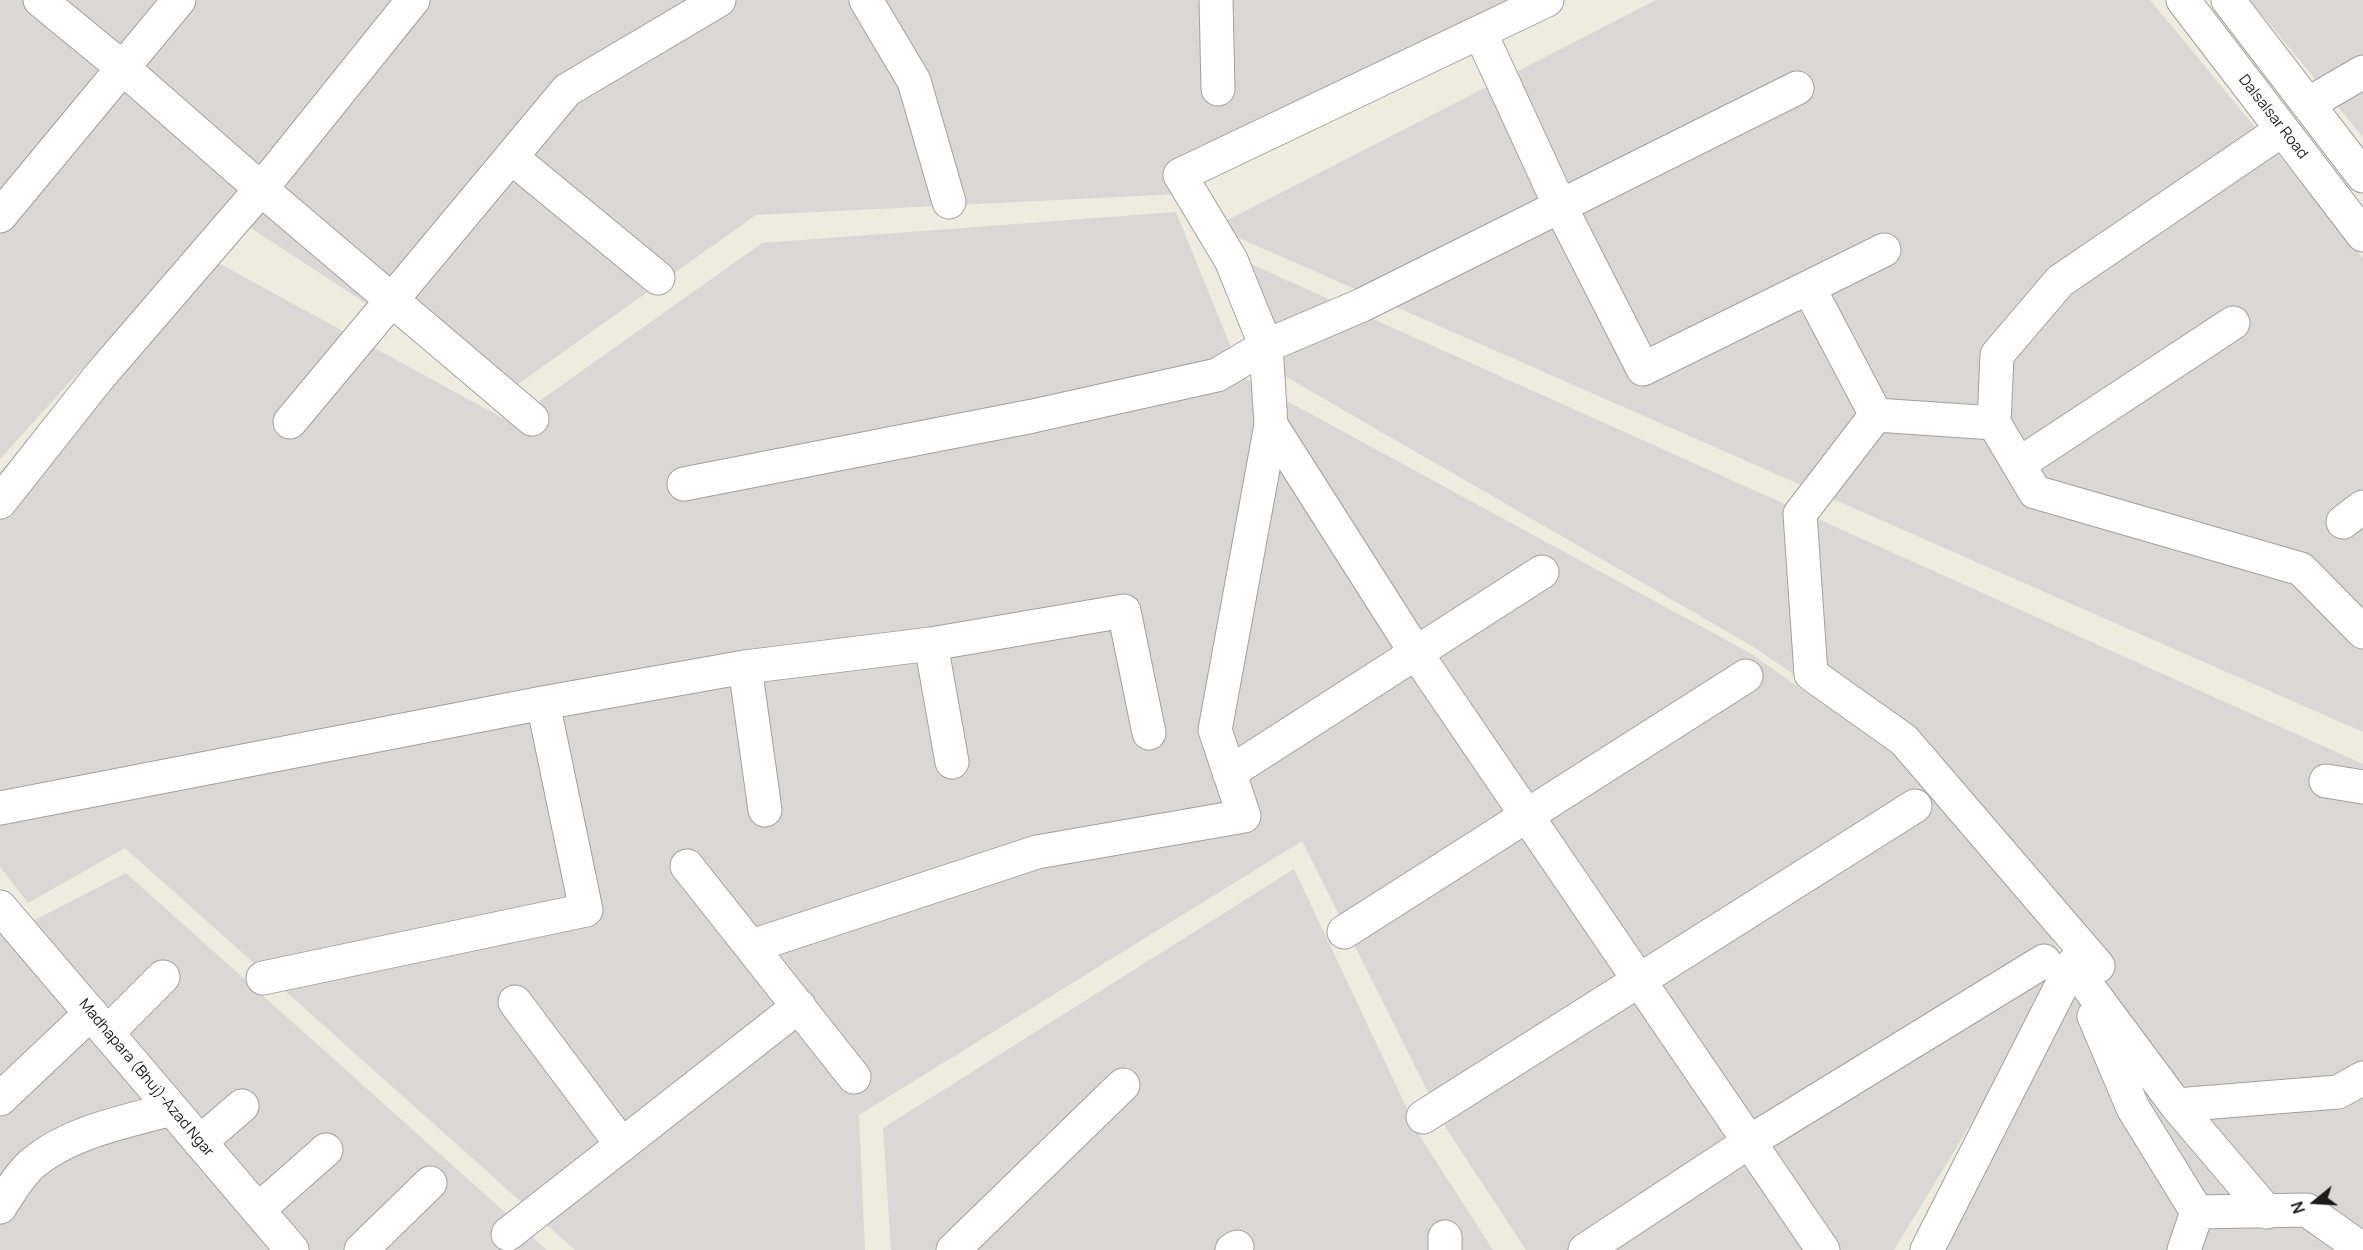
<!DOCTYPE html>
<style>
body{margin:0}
#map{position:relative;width:2363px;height:1250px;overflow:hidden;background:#eeecde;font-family:Manrope,sans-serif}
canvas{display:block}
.north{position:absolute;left:2285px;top:1172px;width:60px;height:60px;-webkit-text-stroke:4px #fff;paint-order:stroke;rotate:252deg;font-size:16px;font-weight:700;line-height:24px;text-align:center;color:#1a1a1a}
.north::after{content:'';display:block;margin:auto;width:21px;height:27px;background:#1a1a1a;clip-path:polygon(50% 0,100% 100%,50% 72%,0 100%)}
</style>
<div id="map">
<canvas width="2363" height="1250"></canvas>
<div class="north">N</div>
</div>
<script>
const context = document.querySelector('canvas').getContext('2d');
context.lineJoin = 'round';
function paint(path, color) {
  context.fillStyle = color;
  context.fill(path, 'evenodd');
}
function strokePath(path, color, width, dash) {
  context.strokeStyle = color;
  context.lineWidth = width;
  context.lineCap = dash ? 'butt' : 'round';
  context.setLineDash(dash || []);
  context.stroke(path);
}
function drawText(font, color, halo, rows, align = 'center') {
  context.font = font + ' Manrope,sans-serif';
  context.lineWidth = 4.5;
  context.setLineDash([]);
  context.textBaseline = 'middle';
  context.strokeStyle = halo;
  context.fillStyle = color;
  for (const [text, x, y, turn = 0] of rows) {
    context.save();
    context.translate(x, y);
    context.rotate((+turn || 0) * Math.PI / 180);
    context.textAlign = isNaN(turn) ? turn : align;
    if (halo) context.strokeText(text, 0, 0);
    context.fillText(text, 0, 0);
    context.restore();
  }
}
const residential = new Path2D(`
 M0 0H1566L1179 194 756 215 504 394 225 211 0 459Z
 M1656 0H2150L2363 258V732L1214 227Z
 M2250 0H2363V137Z
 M1176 212 1243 377 1750 653 1960 801 2068 964 1894 1250H1526L1446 1128 1302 841 859 1115 865 1250H575L125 848 28 903 0 867V472L211 259 510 422 762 243Z
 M1213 247 2363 764V1250H1920L2090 960 1970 794 1752 646 1262 363Z
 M1294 869 1421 1138 1493 1250H891L883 1128Z
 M126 873 547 1250H0V895L25 925Z`);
const minor = new Path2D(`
 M40 0 124 69 261 189 532 419
 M866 0 914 81 949 202
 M1216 0 1218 89
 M1547 0 1180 175 1231 260 1266 346 1271 425 1416 653 1823 1250
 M1480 32 1560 206 1643 369 1884 250
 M2308 104 2363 72
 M2282 130 2060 281 1997 355 1994 423 2035 492 2301 569 2363 632
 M511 157 658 278
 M0 216 179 0
 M1809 288 1876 415 1800 514 1811 674 1904 740 2098 966 2072 965 1927 1250
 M1876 415 1994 423
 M290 422 567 90 719 0
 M2019 464 2233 323
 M684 484 1033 416 1217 375 1266 346 1362 305 1797 88
 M0 502 98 378 261 189 413 0
 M2343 522 2363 507
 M931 644 952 762
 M745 667 765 810
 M1229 773 1542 572
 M2326 781 2363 787
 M0 808 543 703 745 667 931 644 1124 611 1149 733
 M687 866 854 1077
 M1344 932 1746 676
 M752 946 1037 852 1244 816 1215 730 1271 425
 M2072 965 2176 1105 2338 1092 2363 1078
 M263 978 586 910 543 703
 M515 1002 622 1145
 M2094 1016 2133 1108 2197 1212 2184 1250
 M107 1033 163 977
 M0 1099 91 1013
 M2176 1105 2267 1212
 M1423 1117 1915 806
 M200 1142 242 1106
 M0 1207C10 1192 19 1175 33 1163 71 1131 126 1122 171 1109
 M258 1210 326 1150
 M2197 1212 2307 1210 2352 1242 2358 1250
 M508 1234 799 1006
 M361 1250 430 1183
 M953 1250 1123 1085
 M1232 1250 1237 1247
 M1445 1250V1237
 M1585 1250 1749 1142 2044 961`);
const tertiary = new Path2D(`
 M2183 0 2363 235
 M2228 0 2363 176
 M0 907 292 1250`);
const streetNames = [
 ["Dalsalsar Road",2273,117,52],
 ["Madhapara (Bhuj)-Azad Ngar",146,1078,50]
];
paint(residential, '#d9d8d7');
strokePath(minor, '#a1a1a1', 35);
strokePath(tertiary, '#a1a1a1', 35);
strokePath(minor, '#fff', 33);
strokePath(tertiary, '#fff', 33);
drawText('15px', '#1a1a1a', '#fff', streetNames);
</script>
